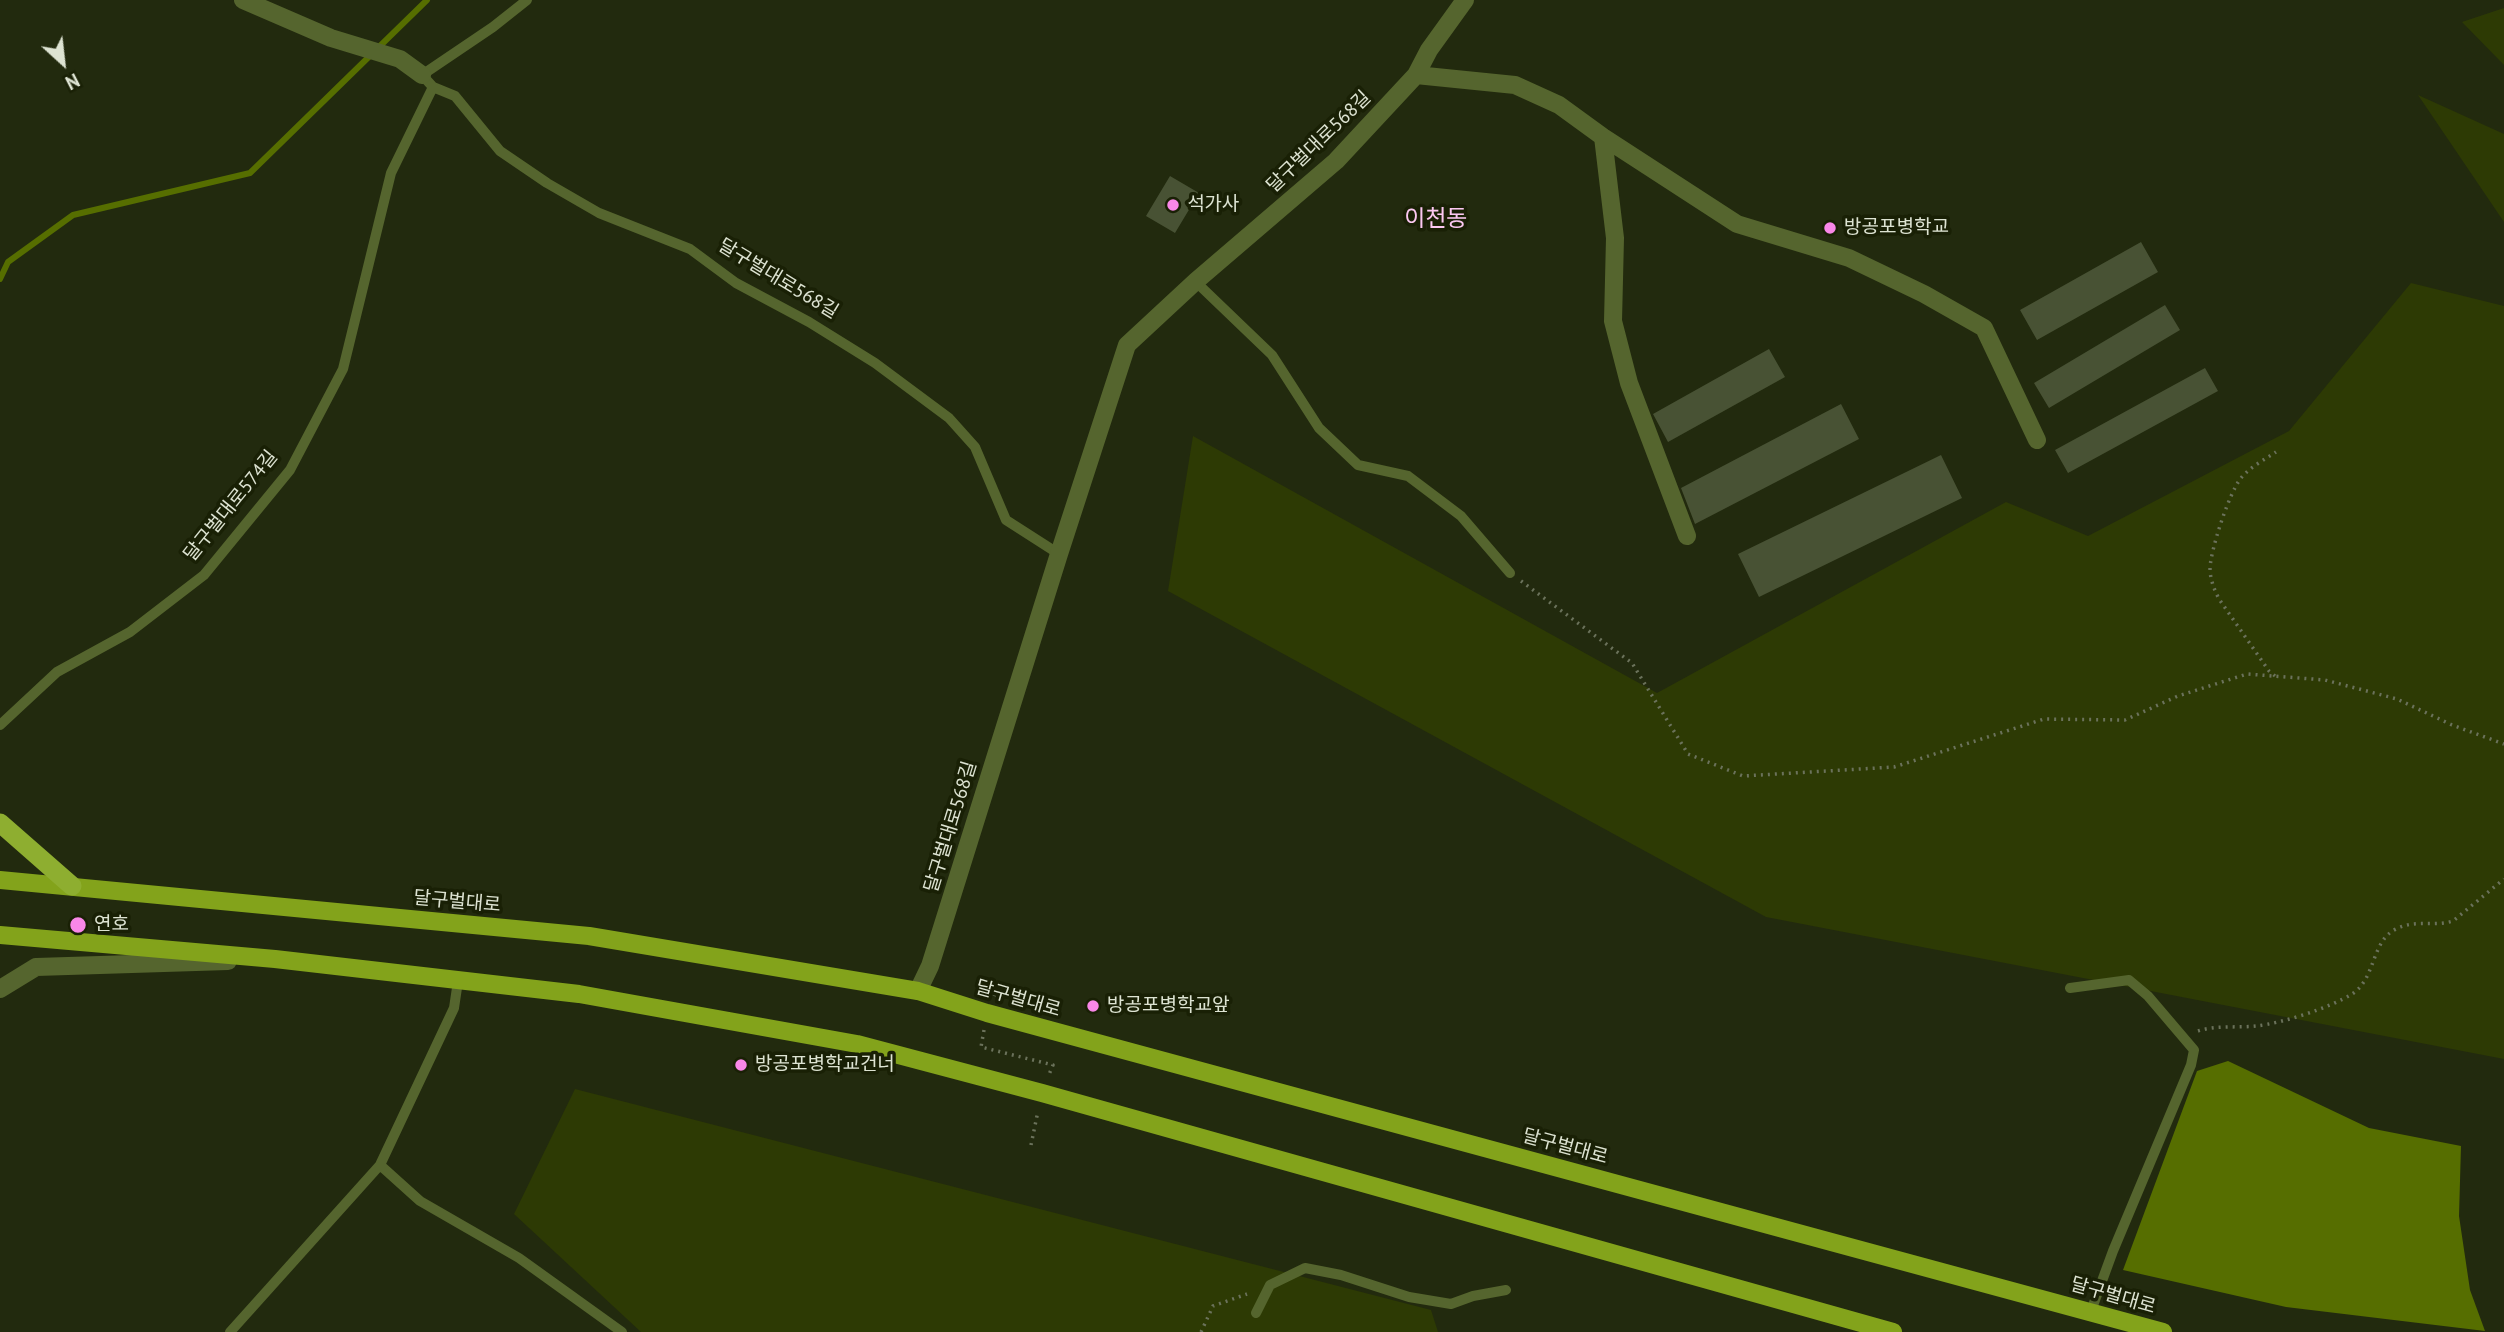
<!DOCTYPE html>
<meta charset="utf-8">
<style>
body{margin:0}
#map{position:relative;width:2504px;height:1332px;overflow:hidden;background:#222a0e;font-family:"PT Sans",sans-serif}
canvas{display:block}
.north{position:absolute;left:28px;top:28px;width:70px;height:70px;-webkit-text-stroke:5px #192005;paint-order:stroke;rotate:153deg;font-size:19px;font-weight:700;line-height:28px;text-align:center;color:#dde3d2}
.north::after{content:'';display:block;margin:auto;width:24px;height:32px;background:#dde3d2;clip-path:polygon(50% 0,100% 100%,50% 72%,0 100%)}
</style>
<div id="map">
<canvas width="2504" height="1332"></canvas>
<div class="north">N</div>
</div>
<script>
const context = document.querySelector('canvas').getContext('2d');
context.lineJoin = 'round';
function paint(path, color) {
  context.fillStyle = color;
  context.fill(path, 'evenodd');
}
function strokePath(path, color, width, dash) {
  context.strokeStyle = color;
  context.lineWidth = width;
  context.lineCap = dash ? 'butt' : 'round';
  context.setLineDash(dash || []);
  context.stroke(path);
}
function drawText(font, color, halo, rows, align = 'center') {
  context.font = font + ' "PT Sans","Noto Sans KR",sans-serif';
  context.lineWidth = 7;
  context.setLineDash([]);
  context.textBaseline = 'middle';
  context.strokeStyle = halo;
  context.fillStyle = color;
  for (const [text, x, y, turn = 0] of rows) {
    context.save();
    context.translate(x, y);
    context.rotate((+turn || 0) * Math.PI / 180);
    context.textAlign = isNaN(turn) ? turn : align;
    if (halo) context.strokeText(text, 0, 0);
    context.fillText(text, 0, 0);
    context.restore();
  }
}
const green = new Path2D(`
 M2504 8V65L2462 22Z
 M2418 95 2504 134V222Z
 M2411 283 2504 306V1059L1766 917 1168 591 1193 436 1657 693 2006 502 2088 536 2289 431Z
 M575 1089 1431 1310 1438 1332H641L514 1214Z`);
const water = new Path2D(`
 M2228 1061 2369 1128 2461 1146 2459 1216 2470 1290 2485 1331 2286 1307 2123 1270 2197 1071Z`);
const stream = new Path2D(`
 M0 279 8 262 73 215 250 173 427 0`);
const building = new Path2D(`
 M1170 176 1199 193 1175 233 1146 216Z
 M2141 242 2158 272 2037 340 2020 310Z
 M2165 305 2180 330 2049 408 2034 383Z
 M1769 349 1785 377 1668 442 1653 414Z
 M2205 368 2218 391 2068 473 2055 450Z
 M1841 404 1859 439 1695 524 1681 488Z
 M1941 455 1962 498 1759 597 1738 554Z`);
const path = new Path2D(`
 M1521 581 1632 663 1688 754 1743 776 1894 767 2044 719 2125 720 2178 696 2247 674 2325 680 2397 699 2452 725 2504 744
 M2275 676 2269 671 2219 599C2214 589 2210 579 2210 568 2211 549 2229 493 2241 478 2250 467 2264 460 2276 452
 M994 996 1000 982
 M984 1030 981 1047 1053 1065 1048 1077
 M2198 1031C2216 1025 2237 1028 2256 1026 2283 1023 2329 1008 2352 994 2376 979 2371 941 2396 929 2415 919 2434 927 2453 921L2504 879
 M1031 1145 1038 1111
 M1201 1332 1213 1306 1247 1294`);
const service = new Path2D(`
 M433 87 455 96 500 151 547 183 599 213 690 249 736 283 809 322 875 363 949 418 975 447 1006 520 1059 554
 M1197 283 1272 355 1319 428 1358 465 1408 476 1461 516 1510 573
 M0 725 57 672 130 632 204 575 290 470 343 369 391 173 433 87 422 75 493 27 527 0
 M458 981 454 1008 380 1165 420 1201 519 1258 622 1332
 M2070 988 2129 980 2148 996 2194 1050 2191 1065 2113 1251 2091 1311
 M1256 1313 1270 1285 1305 1268 1341 1275 1409 1297 1451 1304 1473 1296 1506 1290
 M230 1332 380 1165`);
const minor = new Path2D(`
 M243 0 331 38 400 59 422 75
 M1416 75 1515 85 1559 105 1603 137 1737 224 1849 258 1924 294 1984 328 2037 440
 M1603 137 1615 238 1613 321 1629 383 1687 536
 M0 989 36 967 228 961
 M918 991 930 966 1059 554 1127 345 1196 281 1336 161 1416 75 1429 50 1465 0`);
const primary = new Path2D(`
 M0 880 589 936 918 991 987 1013 2163 1332
 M0 935 275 959 579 994 857 1044 1042 1093 1893 1332`);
const trunk = new Path2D(`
 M0 823 72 886`);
const markers = [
 [1173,205,7,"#f987e8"],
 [1830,228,7,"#f987e8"],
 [78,925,9,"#f987e8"],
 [1093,1006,7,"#f987e8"],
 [741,1065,7,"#f987e8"]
];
const streetNames = [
 ["달구벌대로568길",1319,142,-44],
 ["달구벌대로568길",778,279,31],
 ["달구벌대로574길",231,506,-51],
 ["달구벌대로568길",951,827,-73],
 ["달구벌대로",457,902,5],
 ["달구벌대로",1018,999,16],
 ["달구벌대로",1565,1147,15],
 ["달구벌대로",2113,1296,16]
];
const poiNames = [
 ["석가사",1187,205],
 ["방공포병학교",1844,228],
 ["연호",94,925],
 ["방공포병학교앞",1107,1006],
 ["방공포병학교건너",755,1065]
];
const quarterNames = [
 ["이천동",1436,219]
];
paint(green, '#2d3a04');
paint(water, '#566e00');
strokePath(stream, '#566e00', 6);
paint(building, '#485234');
strokePath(path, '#6b725b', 3.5, [2, 5]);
strokePath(service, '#55652e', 10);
strokePath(minor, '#55652e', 18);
strokePath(primary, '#83a31b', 18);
strokePath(trunk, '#8eae30', 19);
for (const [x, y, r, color] of markers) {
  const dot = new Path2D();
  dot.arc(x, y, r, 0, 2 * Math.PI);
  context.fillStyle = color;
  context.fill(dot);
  strokePath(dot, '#192005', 2.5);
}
drawText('19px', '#dde3d2', '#192005', streetNames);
drawText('19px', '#dde3d2', '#192005', poiNames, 'left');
drawText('23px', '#fcc8f2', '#192005', quarterNames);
</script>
